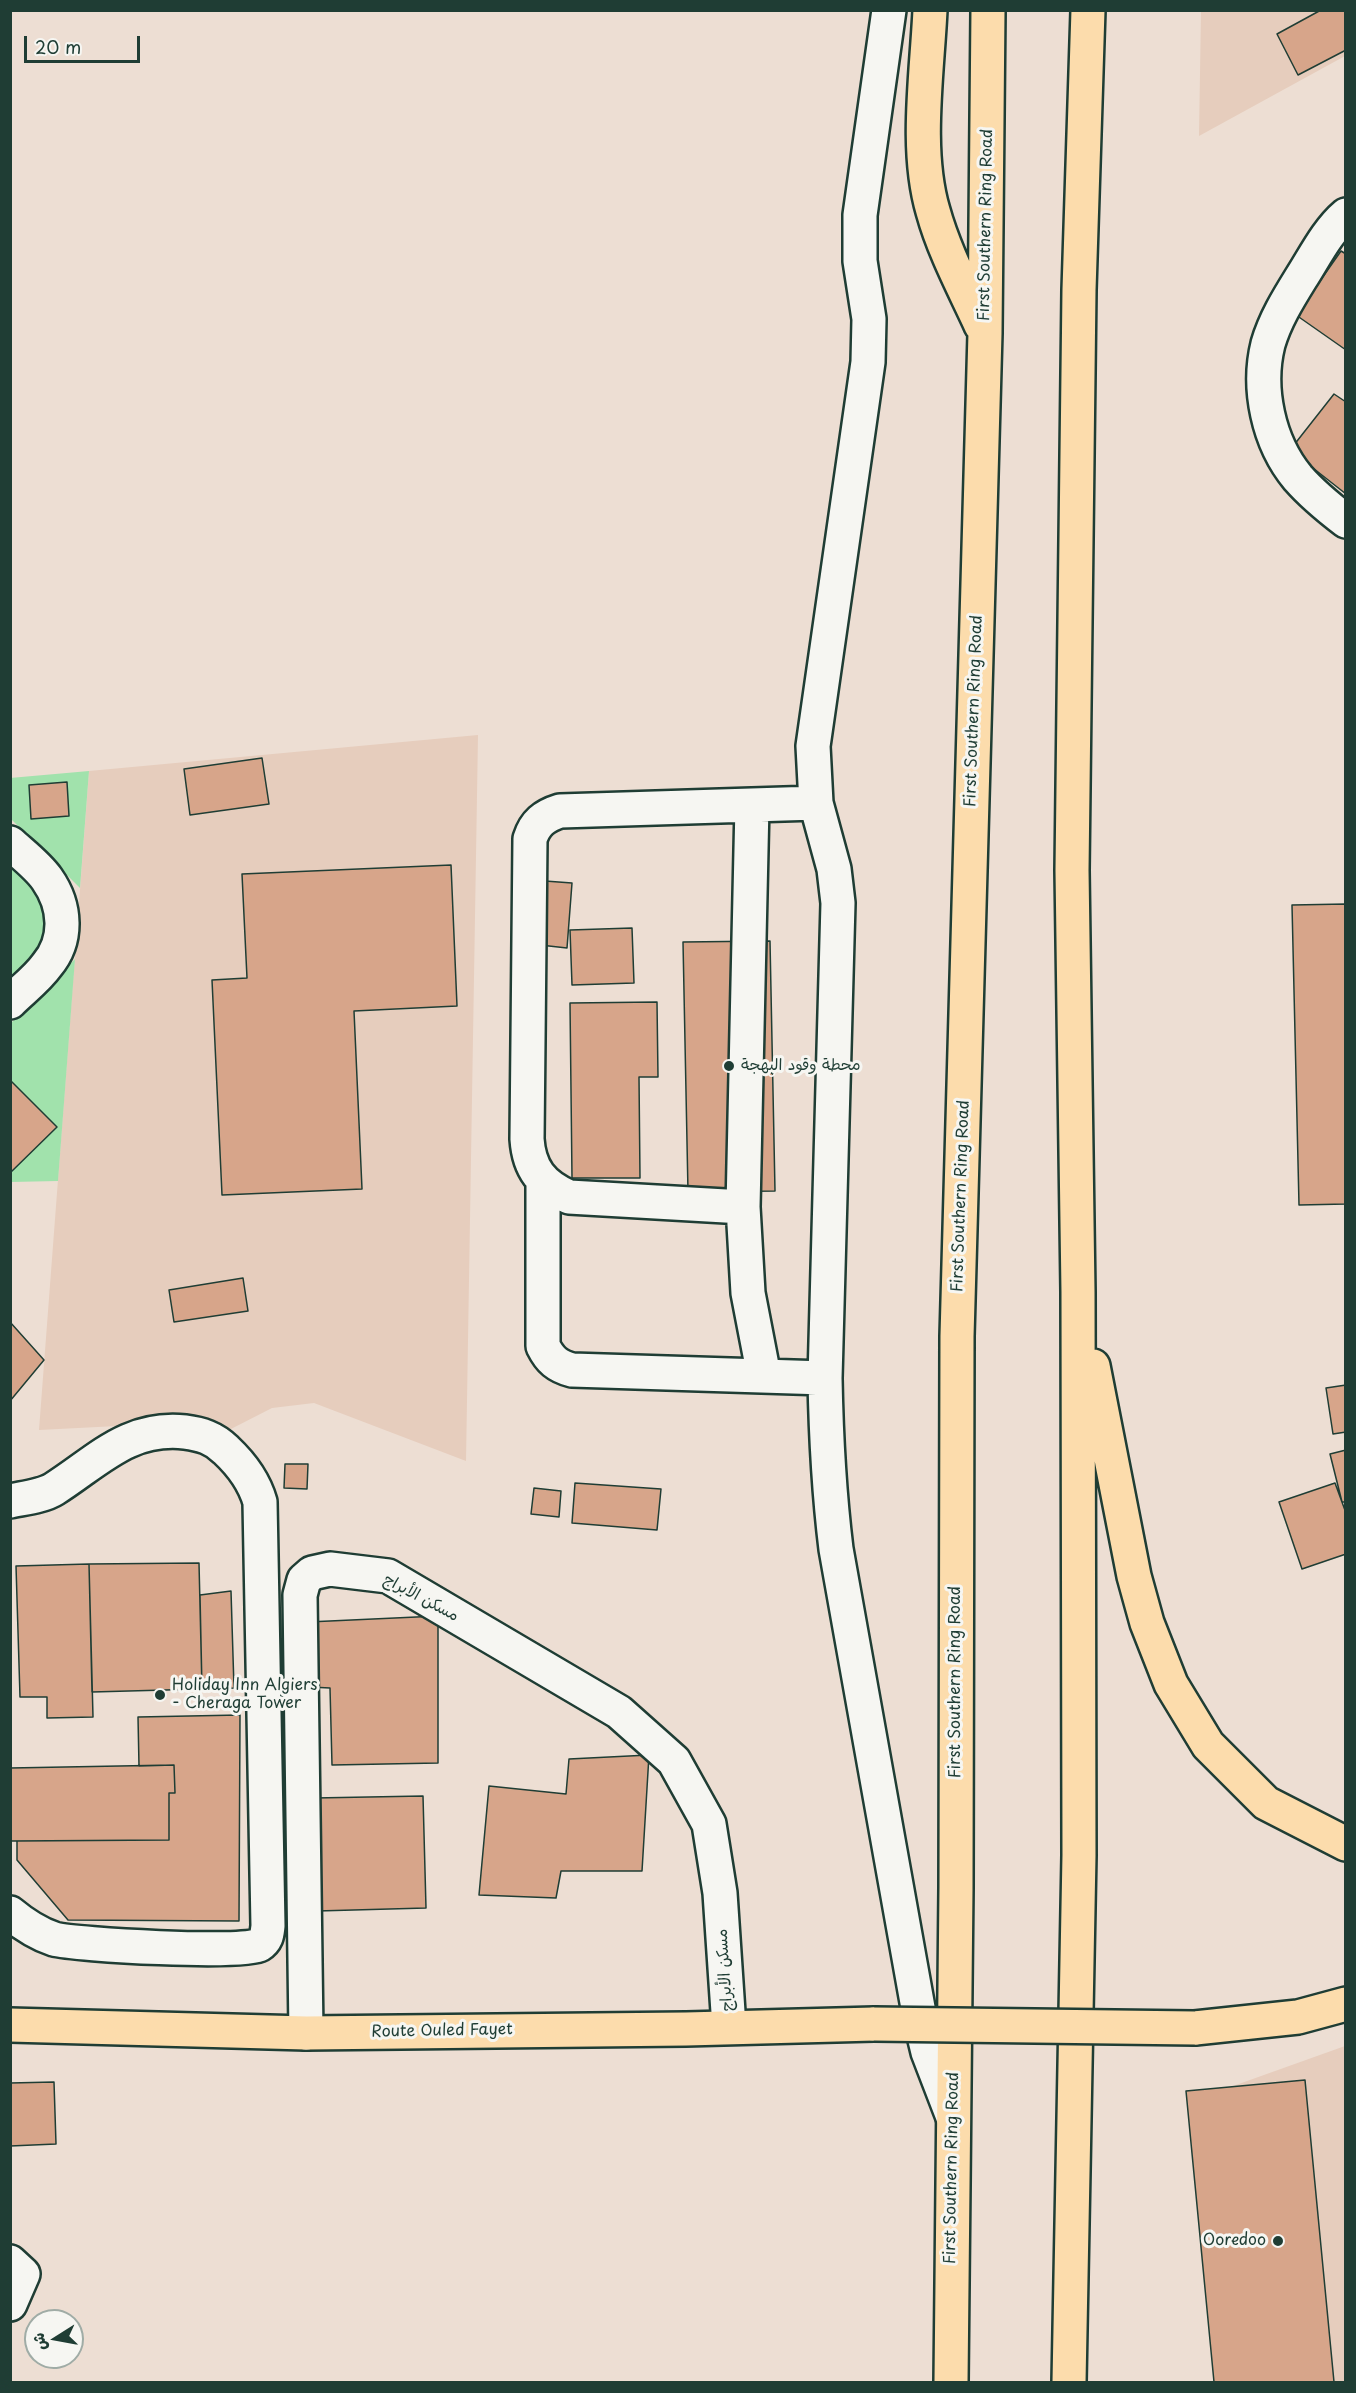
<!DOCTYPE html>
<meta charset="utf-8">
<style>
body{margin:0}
#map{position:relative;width:1356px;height:2393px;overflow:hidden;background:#edded3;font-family:"Playpen Sans","Playpen Sans Arabic",sans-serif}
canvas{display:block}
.frame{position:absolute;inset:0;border:12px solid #1f3d34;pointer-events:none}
.north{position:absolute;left:24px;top:2309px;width:60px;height:60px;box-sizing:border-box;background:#f6f6f2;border:2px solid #a0aca6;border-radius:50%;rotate:259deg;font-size:16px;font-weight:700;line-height:24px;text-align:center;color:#1f3d34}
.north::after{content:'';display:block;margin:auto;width:21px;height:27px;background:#1f3d34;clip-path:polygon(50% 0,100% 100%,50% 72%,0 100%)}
.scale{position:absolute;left:24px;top:36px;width:116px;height:27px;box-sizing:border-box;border:3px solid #1f3d34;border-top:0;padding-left:8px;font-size:18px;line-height:21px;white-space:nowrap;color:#1f3d34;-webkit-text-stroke:4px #f6f6f2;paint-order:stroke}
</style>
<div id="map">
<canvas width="1356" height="2393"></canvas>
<div class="frame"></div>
<div class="north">ش</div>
<div class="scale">20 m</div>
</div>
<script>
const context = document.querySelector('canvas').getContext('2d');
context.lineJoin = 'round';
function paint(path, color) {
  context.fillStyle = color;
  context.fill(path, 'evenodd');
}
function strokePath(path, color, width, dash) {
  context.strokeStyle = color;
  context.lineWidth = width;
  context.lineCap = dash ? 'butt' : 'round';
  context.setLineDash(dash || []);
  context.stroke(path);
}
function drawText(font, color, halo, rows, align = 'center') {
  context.font = font + ' "Playpen Sans","Playpen Sans Arabic",sans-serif';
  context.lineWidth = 6;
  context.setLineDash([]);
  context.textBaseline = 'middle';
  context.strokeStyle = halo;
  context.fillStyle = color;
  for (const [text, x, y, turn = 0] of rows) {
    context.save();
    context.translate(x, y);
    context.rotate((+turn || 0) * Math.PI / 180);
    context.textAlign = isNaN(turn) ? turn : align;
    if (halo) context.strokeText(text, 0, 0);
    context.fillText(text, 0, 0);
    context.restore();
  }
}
const built = new Path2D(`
 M1201 11H1345V56L1199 136Z
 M478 735 466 1461 314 1403 272 1408 227 1431 176 1423 39 1430 89 771Z
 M1345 2046V2382H1226L1194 2100Z`);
const green = new Path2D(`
 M89 771 80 888 11 819 10 778Z
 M10 864 34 886 45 908V932L38 954 10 981Z
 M75 959 58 1181 11 1182V1023Z`);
const building = new Path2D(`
 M1321 10H1346V50L1298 75 1277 34Z
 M1341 251 1346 254V350L1296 315Z
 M1334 394 1346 402V494L1290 450Z
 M262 758 269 804 190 815 184 769Z
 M67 782 69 816 31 819 29 785Z
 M451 865 457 1006 354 1011 362 1189 222 1195 212 980 247 978 242 874Z
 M545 881 572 883 567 948 540 945Z
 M1346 904V1204L1299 1205 1292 905Z
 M632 928 634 983 572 985 570 930Z
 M770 941 775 1191 688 1192 683 942Z
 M657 1002 658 1077H639L640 1178H572L570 1003Z
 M10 1080 57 1127 10 1173Z
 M243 1278 248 1311 174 1322 169 1290Z
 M10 1322 44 1360 10 1401Z
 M1346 1385V1432L1333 1434 1326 1388Z
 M1346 1450V1502H1342L1330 1454Z
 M285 1464H308L307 1489 284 1488Z
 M575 1483 661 1489 657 1530 572 1523Z
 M1335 1483 1346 1513V1554L1302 1569 1279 1502Z
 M534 1488 561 1491 559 1517 531 1514Z
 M199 1563 202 1689 92 1692 89 1564Z
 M89 1564 93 1717 47 1718V1697H20L16 1566Z
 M231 1591 234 1688 202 1689 200 1595Z
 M438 1616V1763L332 1765 330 1688 310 1687 308 1622Z
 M240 1715 239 1921 68 1920 17 1860V1841L169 1840V1793H175L174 1765 139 1766 138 1717Z
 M649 1755 642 1871H561L556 1898 479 1895 489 1786 566 1794 569 1759Z
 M174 1765 175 1793H169V1840L10 1841V1768Z
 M423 1796 426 1908 317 1911 314 1798Z
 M1305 2080 1334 2382H1214L1186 2091Z
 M54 2082 56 2144 10 2146V2083Z`);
const minor = new Path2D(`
 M889 10 860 215V261L869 319 868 362 813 746 816 803 834 869 838 903 825 1378C826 1435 829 1492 836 1549L920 2019 928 2052 953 2117
 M1346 215C1327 231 1314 258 1301 278 1288 299 1275 320 1268 344 1257 388 1268 442 1298 478 1312 494 1329 508 1346 521
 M752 805 743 1207 748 1293 764 1376
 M10 843C22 854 38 866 47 879 66 906 68 940 47 965 37 979 22 990 10 1002
 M543 1181V1346C550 1360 557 1366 572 1370L825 1378
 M743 1207 569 1197C542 1185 529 1169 527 1139L530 839C535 823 544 816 560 811L816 803
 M10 1501C24 1498 43 1496 54 1489 98 1461 128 1426 185 1432 201 1434 214 1438 226 1450 242 1465 254 1481 260 1502L268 1926C267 1934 267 1940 259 1945 245 1954 76 1945 54 1939 39 1934 22 1923 10 1913
 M306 2033 300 1595 304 1580 312 1573 330 1569 388 1576 619 1712 674 1761 709 1824 720 1893 729 2027
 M10 2262 23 2274 10 2304`);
const major = new Path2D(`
 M10 2025 306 2033 686 2029 874 2024
 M1195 2028 1298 2017 1346 2004`);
const highway = new Path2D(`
 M930 10C927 74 915 150 933 211 944 251 964 288 981 325
 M1093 1366 1134 1576 1147 1623 1171 1684 1208 1745 1266 1803 1346 1844
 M951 2382 956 1888 957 1336 985 333 988 10
 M1069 2382 1079 1855 1078 1292 1072 870 1079 290 1088 10`);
const majorBridge = new Path2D(`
 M874 2024 1195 2028`);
const markers = [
 [729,1066,6,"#1f3d34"],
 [160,1695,6,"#1f3d34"],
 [1278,2241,6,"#1f3d34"]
];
const streetNames = [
 ["First Southern Ring Road",986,225,-89],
 ["First Southern Ring Road",974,711,-88],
 ["First Southern Ring Road",961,1196,-88],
 ["مسكن الأبراج",421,1598,28],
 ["First Southern Ring Road",956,1682,-90],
 ["مسكن الأبراج",725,1970,-94],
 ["Route Ouled Fayet",442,2031,-1],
 ["First Southern Ring Road",952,2168,-89]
];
const poiNames = [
 ["محطة وقود البهجة",741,1066],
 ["Holiday Inn Algiers",172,1686],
 ["- Cheraga Tower",172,1704],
 ["Ooredoo",1266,2241,"right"]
];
paint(built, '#e6cdbd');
paint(green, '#a1e2ac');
paint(building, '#d7a58a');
strokePath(building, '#1f3d34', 1.5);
strokePath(minor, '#1f3d34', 38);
strokePath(major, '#1f3d34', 38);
strokePath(highway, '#1f3d34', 38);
strokePath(minor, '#f6f6f2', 33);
strokePath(major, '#fcdcac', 33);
strokePath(highway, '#fcdcac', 33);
strokePath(majorBridge, '#1f3d34', 38, []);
strokePath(majorBridge, '#fcdcac', 33);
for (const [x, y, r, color] of markers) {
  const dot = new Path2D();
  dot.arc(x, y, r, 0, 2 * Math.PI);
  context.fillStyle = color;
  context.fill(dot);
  strokePath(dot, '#f6f6f2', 2);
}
drawText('16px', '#1f3d34', '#f6f6f2', streetNames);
drawText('16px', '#1f3d34', '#f6f6f2', poiNames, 'left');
</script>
